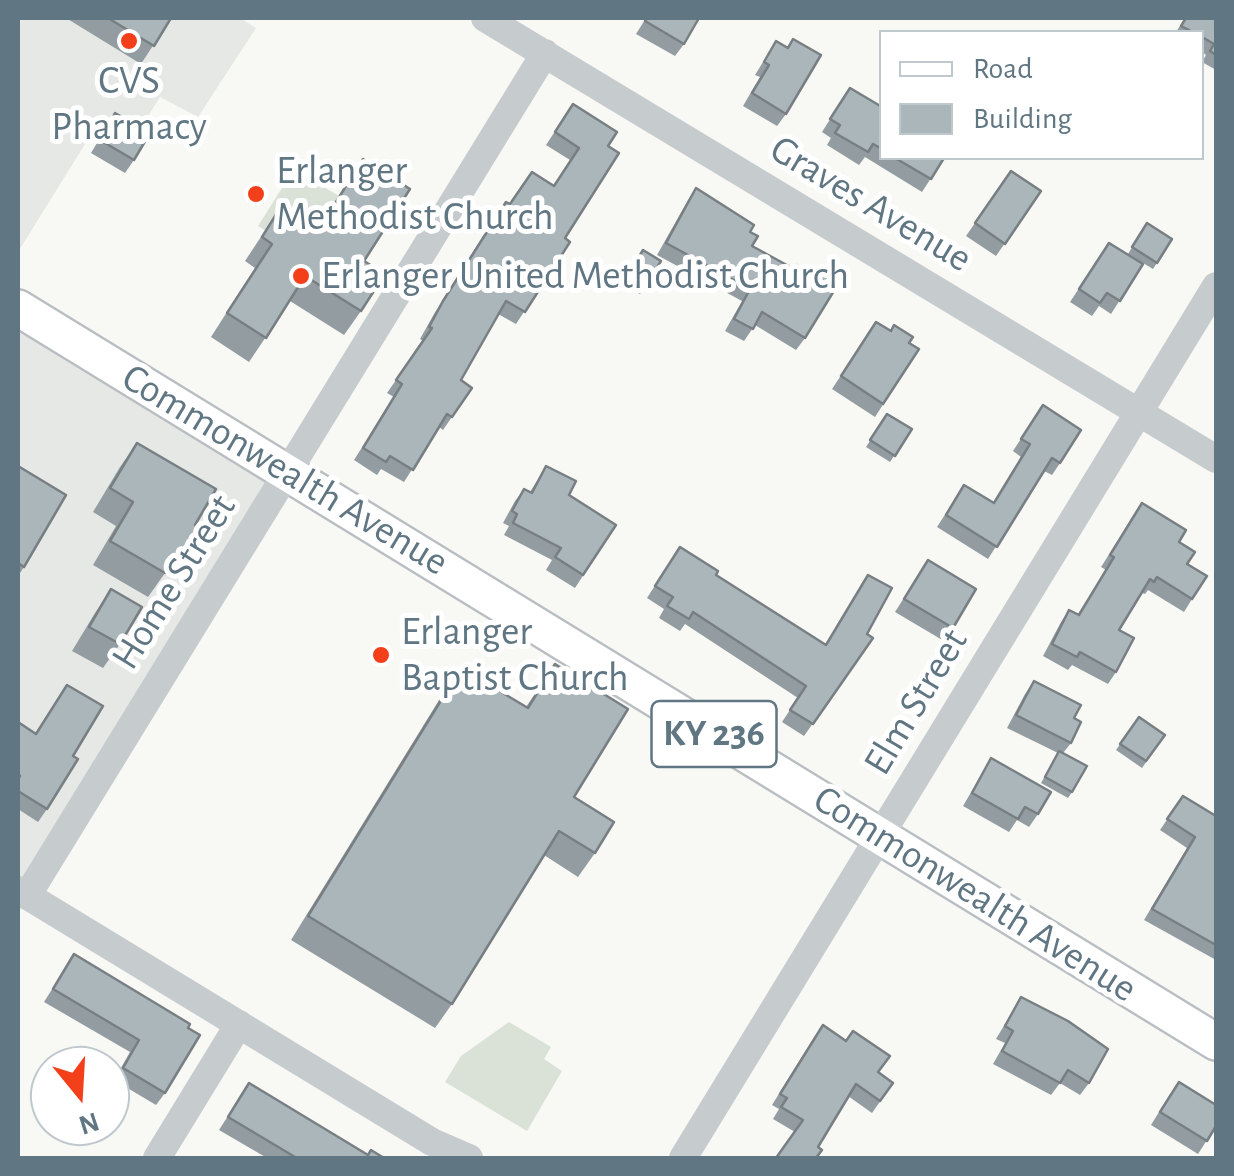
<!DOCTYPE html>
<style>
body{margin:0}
#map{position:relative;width:1234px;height:1176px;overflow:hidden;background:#f8f8f5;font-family:"Alegreya Sans",sans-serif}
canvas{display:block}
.frame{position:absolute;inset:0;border:20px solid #607683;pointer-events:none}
.legend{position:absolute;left:879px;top:30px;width:325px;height:130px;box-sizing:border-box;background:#fff;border:2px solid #bfc8cd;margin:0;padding:12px 18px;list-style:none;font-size:30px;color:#607683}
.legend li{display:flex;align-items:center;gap:20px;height:50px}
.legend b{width:50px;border:2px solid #bfc8cd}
.north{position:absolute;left:30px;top:1046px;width:100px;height:100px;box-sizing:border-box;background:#fff;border:2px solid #bfc8cd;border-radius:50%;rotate:162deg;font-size:28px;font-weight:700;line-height:40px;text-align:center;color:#607683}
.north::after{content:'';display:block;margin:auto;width:35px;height:45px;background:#f3401b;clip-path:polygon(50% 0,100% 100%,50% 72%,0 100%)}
</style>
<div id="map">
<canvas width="1234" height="1176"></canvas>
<div class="frame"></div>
<ul class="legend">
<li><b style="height:12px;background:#fff"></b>Road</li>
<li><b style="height:28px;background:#abb6bb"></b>Building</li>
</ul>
<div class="north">N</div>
</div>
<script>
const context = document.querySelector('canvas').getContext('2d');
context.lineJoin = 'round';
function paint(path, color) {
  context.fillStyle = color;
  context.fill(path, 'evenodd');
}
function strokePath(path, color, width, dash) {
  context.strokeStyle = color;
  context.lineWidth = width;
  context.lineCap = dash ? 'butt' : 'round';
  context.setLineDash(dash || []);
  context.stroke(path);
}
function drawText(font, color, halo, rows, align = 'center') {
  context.font = font + ' "Alegreya Sans",sans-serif';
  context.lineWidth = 10;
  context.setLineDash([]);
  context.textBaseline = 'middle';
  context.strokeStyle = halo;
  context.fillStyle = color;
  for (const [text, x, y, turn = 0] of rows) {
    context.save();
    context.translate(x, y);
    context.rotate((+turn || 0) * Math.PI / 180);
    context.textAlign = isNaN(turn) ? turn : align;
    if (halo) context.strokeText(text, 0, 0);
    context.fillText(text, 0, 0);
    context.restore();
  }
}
const built = new Path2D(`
 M18 18H240L256 28 198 117 160 97 138 132 103 115 18 252Z
 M18 308 289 472 18 890Z`);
const green = new Path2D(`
 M294 169 339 196 302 253 258 226Z
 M509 1022 551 1047 544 1059 562 1071 527 1131 445 1082 461 1056Z`);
const minor = new Path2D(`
 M485 18 1216 459
 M18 890 432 1142 469 1158
 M27 896 545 53
 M157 1158 239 1024
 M683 1158 1216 286`);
const major = new Path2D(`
 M18 308 1216 1042`);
const wall = new Path2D(`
 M66 18H171L141 64Z
 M646 18 684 44 675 56 636 34Z
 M1185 18H1216V70L1202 62 1206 55 1202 52V32H1176Z
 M793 39 786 114 777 126 743 106 760 77 755 75 776 41 787 47Z
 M850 88 882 107V158H944L922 192 865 157 859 165 827 145 831 138 822 132Z
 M573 104 608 146 565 238 570 242 516 324 498 314 461 380 472 388 443 430 439 427 404 482 381 469 377 475 354 460 394 397 387 393 423 341 420 339 434 314 497 214 510 204 554 186 570 160 546 145Z
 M115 113 134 160 125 173 91 153Z
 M363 159 364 261 361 311 344 335 290 301 249 362 211 337 255 268 245 261 282 205 318 228Z
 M1011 171 1041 191 996 256 966 236Z
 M696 188 750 232 752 246 794 269 813 274 805 338 796 350 755 325 744 341 725 331 742 301 657 255 688 200Z
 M1147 223 1172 239 1153 269 1128 254Z
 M1109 243 1143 264 1111 314 1099 306 1092 316 1070 302Z
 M643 250 661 261 640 294 622 283Z
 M876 322 919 349 875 417 832 389Z
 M1043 405 1060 463 1052 475 1044 471 988 559 937 527 964 485 993 503 1021 457 1013 451Z
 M887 414 912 429 890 462 866 447Z
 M137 443 195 525 186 551 169 575 165 573 148 597 93 565 116 526 93 512 120 467Z
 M18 466 24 567 18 576Z
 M546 466 569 495 616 525 575 588 546 570 552 560 504 535 509 526 503 523 515 501 524 489 530 492Z
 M1142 503 1179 542 1187 564 1192 599 1184 612 1148 590 1145 594 1142 593 1119 630 1116 672 1108 684 1072 665 1068 670 1043 656 1061 622 1069 610 1078 614 1106 570 1101 567Z
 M672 559 716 575 825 645 868 575 867 634 873 638 804 736 782 722 798 698 685 624 680 631 659 618 664 609 647 598Z
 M928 560 953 628 944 641 895 612Z
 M111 589 120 644 103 668 72 651 95 613Z
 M555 664 574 797 595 853 578 877 544 855 452 1004 435 1028 291 940 444 692 461 668 526 707Z
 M1034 681 1074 718 1071 743 1063 753 1072 792 1068 798 1041 783 1058 753 1007 728 1025 694Z
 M67 685 73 756 47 809 38 822 18 809V722L35 734Z
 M1139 717 1165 735 1142 768 1116 750Z
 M991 758 1038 814 1029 827 1017 820 1009 832 963 806Z
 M1183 796 1216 816V960L1144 920 1187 848 1160 830Z
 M74 954 190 1024 165 1093 156 1105 114 1080 130 1052 44 1002Z
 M1021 997 1089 1083 1080 1095 1060 1083 1051 1095 993 1064 1005 1043 996 1039Z
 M815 1036 878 1072 893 1083 872 1113 848 1096 795 1132 773 1119 779 1109 772 1105Z
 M249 1083 368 1155 384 1158H267L219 1130Z
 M1170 1094 1216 1126 1198 1154 1151 1125Z`);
const building = new Path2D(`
 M108 18H171L154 46Z
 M647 18H699L684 44 645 21Z
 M1186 18H1216V55L1210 51 1214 44 1202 37V32H1193L1181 26Z
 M793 39 821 55 786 114 752 93 769 65 764 62 776 41 788 48Z
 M850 88 882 107V149L873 144 868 152 835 133 840 125 830 119Z
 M573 104 617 132 608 146 619 153 565 238 570 242 525 312 506 301 461 380 472 388 452 417 447 414 413 470 390 456 386 462 363 448 402 384 396 380 432 328 429 327 443 301 506 202 510 204 532 172 554 186 579 148 555 132Z
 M115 113 150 133 134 160 100 140Z
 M895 158H944L931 179Z
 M363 159 410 189 364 261 385 274 361 311 305 276 266 338 227 313 272 244 262 237 282 205 319 229Z
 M1011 171 1041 191 1005 244 975 223Z
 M696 188 754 225 750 232 758 236 752 246 794 269 797 265 813 275 818 267 840 281 805 338 762 312 753 329 734 319 750 289 666 243Z
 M1147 223 1172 239 1157 263 1132 247Z
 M1109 243 1143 264 1120 301 1107 293 1100 303 1079 289Z
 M643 250 661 261 645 287 627 276Z
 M876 322 891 331 894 325 913 337 909 343 919 349 883 404 841 376Z
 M1043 405 1081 430 1060 463 1052 458 997 547 946 515 964 485 994 503 1030 444 1021 439Z
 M887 414 912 429 895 456 870 440Z
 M137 443 216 489 195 525 200 528 186 551 180 548 165 573 110 541 133 502 110 488Z
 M18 466 66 495 24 567 18 563Z
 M546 466 576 481 569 495 616 525 583 575 555 557 561 548 513 523 517 514 512 511 524 489 532 493Z
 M1142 503 1186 530 1179 542 1195 552 1187 564 1207 576 1192 599 1157 577 1154 582 1150 579 1119 630 1134 638 1116 672 1080 652 1077 657 1052 644 1069 610 1079 615 1114 557 1110 555Z
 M680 547 718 571 716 575 826 645 868 575 892 588 867 634 873 638 813 724 790 710 806 686 693 612 689 619 667 606 673 597 655 586Z
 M928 560 976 589 953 628 904 599Z
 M111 589 142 607 120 644 89 627Z
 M555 664 628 709 574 797 614 822 595 853 559 831 452 1004 308 916 461 668 528 708Z
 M1034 681 1081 705 1074 718 1081 722 1071 743 1016 715Z
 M67 685 103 706 73 756 78 759 47 809 18 791V780L20 776 18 774V722L36 734Z
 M1139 717 1165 735 1146 761 1120 744Z
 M1059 751 1087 766 1072 792 1045 777Z
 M991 758 1051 792 1038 814 1025 807 1018 819 972 793Z
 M1183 796 1216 816V945L1152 909 1195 837 1167 819Z
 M74 954 190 1024 188 1028 200 1035 165 1093 123 1068 139 1040 53 989Z
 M1021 997 1068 1021 1108 1049 1089 1083 1068 1070 1060 1083 1002 1051 1013 1031 1005 1026Z
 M823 1025 846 1041 853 1031 890 1056 878 1072 893 1083 880 1101 856 1084 818 1147 822 1150 816 1158H776L803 1120 781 1107 787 1098 780 1094Z
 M1179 1082 1216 1105V1126L1207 1141 1160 1112Z
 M249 1083 368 1155 371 1150 384 1158H294L295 1157 228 1117Z`);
const markers = [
 [129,41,10,"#f3401b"],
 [256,194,10,"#f3401b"],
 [301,276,10,"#f3401b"],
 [381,655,10,"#f3401b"]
];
const shields = [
 [714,734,125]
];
const shieldNames = [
 ["KY 236",714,734]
];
const poiNames = [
 ["CVS",129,81,"center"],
 ["Pharmacy",129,127,"center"],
 ["Erlanger",276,171],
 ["Methodist Church",276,217],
 ["Erlanger United Methodist Church",321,276],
 ["Erlanger",401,632],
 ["Baptist Church",401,678]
];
const streetNames = [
 ["Graves Avenue",871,204,31],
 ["Commonwealth Avenue",285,470,31],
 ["Home Street",174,582,-58],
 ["Elm Street",916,702,-59],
 ["Commonwealth Avenue",975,894,32]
];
paint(built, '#e6e8e6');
paint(green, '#dae1d6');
strokePath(major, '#b8bec1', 40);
strokePath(minor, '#c6cbce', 28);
strokePath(major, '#fff', 35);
paint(wall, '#939da1');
paint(building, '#abb6bb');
strokePath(building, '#787f83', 2.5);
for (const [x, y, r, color] of markers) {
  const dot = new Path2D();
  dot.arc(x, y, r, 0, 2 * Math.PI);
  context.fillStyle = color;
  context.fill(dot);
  strokePath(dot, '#fff', 4);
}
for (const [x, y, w] of shields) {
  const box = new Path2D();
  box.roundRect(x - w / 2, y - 33, w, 66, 8);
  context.fillStyle = '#fff';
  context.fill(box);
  strokePath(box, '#607683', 2.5);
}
drawText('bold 38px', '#607683', null, shieldNames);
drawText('40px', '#607683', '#fff', poiNames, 'left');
drawText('40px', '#607683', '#fff', streetNames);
</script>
